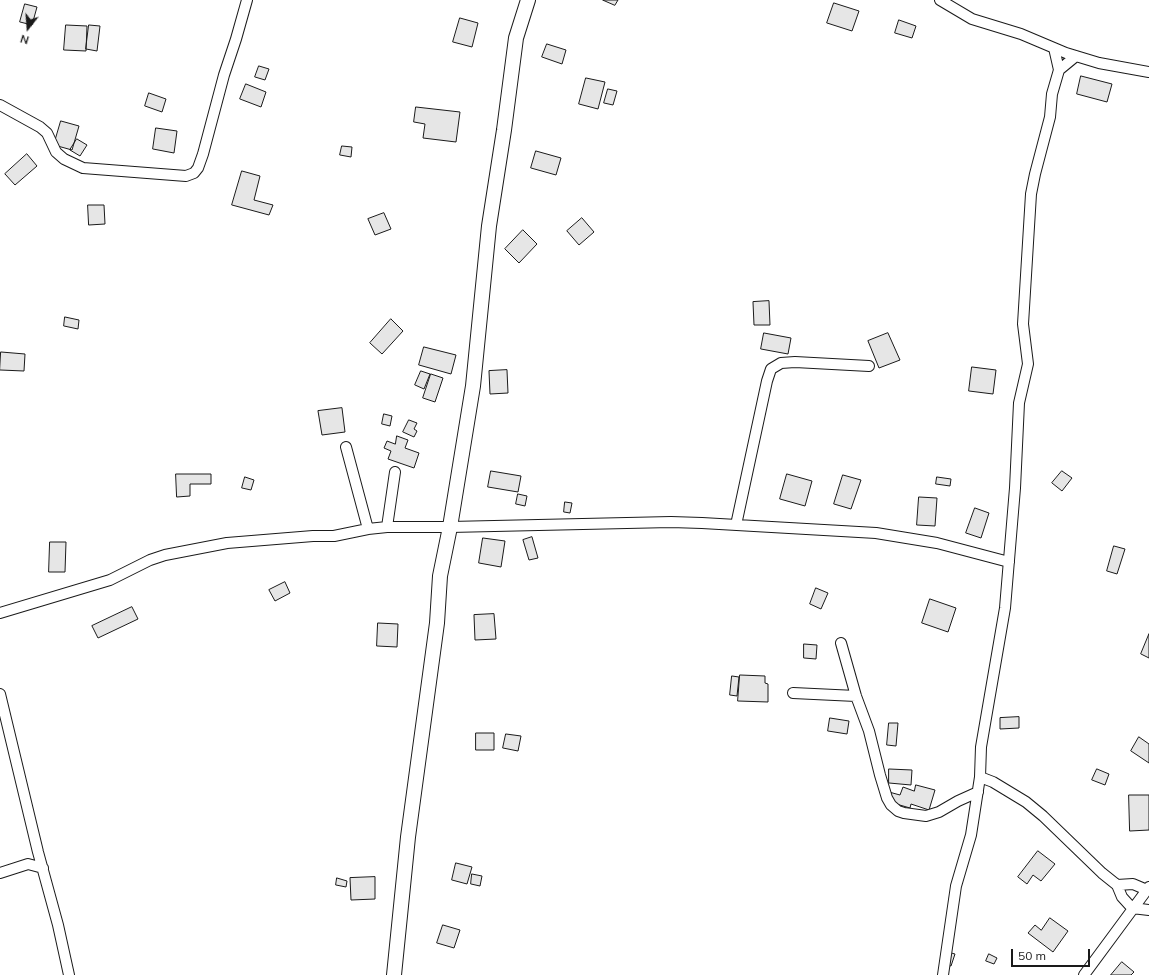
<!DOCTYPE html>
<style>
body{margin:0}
#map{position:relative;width:1149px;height:975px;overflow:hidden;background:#fff;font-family:Mulish,sans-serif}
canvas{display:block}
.north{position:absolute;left:8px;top:8px;width:40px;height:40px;-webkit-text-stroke:3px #fff;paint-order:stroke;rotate:197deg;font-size:11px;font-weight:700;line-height:16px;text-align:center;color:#1a1a1a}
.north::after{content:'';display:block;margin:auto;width:14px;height:18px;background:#1a1a1a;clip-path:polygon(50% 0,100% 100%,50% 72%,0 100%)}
.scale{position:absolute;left:1011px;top:949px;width:79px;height:18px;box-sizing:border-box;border:2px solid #1a1a1a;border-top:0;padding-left:5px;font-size:12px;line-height:14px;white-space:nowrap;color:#1a1a1a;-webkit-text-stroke:3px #fff;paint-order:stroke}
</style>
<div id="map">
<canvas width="1149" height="975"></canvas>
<div class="north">N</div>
<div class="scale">50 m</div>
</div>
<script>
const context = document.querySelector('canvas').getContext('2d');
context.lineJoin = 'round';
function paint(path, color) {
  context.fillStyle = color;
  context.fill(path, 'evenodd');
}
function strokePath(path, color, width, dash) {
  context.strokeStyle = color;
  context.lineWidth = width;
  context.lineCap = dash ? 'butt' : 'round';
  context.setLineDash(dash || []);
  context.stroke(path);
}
const building = new Path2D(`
 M603 0H618L615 5Z
 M834 3 859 11 852 31 827 23Z
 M25 4 37 7 32 25 20 22Z
 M460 18 478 23 472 47 453 42Z
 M899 20 916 26 912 38 895 33Z
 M66 25 87 26 86 51 64 50Z
 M89 25 100 26 97 51 86 49Z
 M547 44 566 50 562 64 542 57Z
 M259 66 269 69 265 80 255 77Z
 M1081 76 1112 84 1107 102 1077 94Z
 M586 78 605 82 598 109 579 104Z
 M246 84 266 92 261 107 240 99Z
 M608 89 617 91 613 105 604 103Z
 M149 93 166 99 162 112 145 106Z
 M416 107 460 112 456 142 423 138 425 124 414 122Z
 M61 121 79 126 72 150 54 145Z
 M156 128 177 131 174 153 153 149Z
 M77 139 87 145 80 156 70 150Z
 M342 146 352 147 351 157 340 155Z
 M536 151 561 158 556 175 531 168Z
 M27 154 37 166 15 185 5 174Z
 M242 171 260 176 254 200 273 205 269 215 232 205Z
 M88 205H104L105 224 89 225Z
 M384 213 391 229 375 235 368 219Z
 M582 218 594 232 579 245 567 231Z
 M523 230 537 244 519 263 505 249Z
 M769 301 770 325H754L753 302Z
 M65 317 79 320 78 329 64 326Z
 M391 319 403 331 382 354 370 343Z
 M764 333 791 338 788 354 761 349Z
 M888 333 900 360 879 368 868 341Z
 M424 347 456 355 451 374 419 365Z
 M1 352 25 354 24 371 0 370Z
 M972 367 996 370 993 394 969 391Z
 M507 370 508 393 490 394 489 371Z
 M421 371 430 374 424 389 415 385Z
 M431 374 443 378 435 402 423 398Z
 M342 408 345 432 322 435 318 411Z
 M384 414 392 416 390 426 382 424Z
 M409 420 417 423 414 429 417 431 414 437 403 432Z
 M397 436 408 440 405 448 419 453 414 468 388 459 391 451 384 448 387 441 395 444Z
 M491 471 521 476 518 492 488 487Z
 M1062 471 1072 478 1062 491 1052 483Z
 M176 474H211V484H190V496L177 497Z
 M787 474 812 481 805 506 780 499Z
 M843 475 861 480 851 509 834 504Z
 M245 477 254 480 251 490 242 488Z
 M937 477 951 479 950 486 936 484Z
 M518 494 527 496 525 506 516 504Z
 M919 497 937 498 935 526 917 525Z
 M565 502 572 503 570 513 564 512Z
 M975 508 989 513 981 538 966 533Z
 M532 537 538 558 529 560 523 540Z
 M483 538 505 541 501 567 479 563Z
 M50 542H66L65 572H49Z
 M1114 546 1125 549 1117 574 1107 571Z
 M285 582 290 593 275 601 269 590Z
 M816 588 828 593 821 609 810 604Z
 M930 599 956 608 948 632 922 623Z
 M132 607 138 619 98 638 92 626Z
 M494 614 496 639 475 640 474 615Z
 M378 623 398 624 397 647 377 646Z
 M1149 634V658L1141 654Z
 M804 644 817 645 816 659 804 658Z
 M740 675 765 676V683L768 684V702L738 701Z
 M732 676 739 677 737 696 730 695Z
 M1019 717V728L1000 729V718Z
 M830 718 849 721 847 734 828 731Z
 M889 723H898L896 746 887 745Z
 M476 733H494V750H476Z
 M506 734 521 736 518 751 503 748Z
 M1139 737 1149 744V763L1131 751Z
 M889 769 912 770 911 785 889 783Z
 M1097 769 1109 774 1105 785 1092 780Z
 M916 785 935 790 929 810 911 804 910 808 886 801 889 792 900 795 903 787 914 791Z
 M1129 795H1149V830L1130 831Z
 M1038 851 1055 864 1041 881 1033 875 1027 884 1018 877Z
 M456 863 472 867 467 884 452 880Z
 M472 874 482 876 480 886 471 884Z
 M375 877V899L351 900 350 878Z
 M337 878 347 881 346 887 336 885Z
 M1050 918 1068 931 1053 952 1028 933 1035 925 1041 930Z
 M443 925 460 930 454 948 437 943Z
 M944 951 955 954 951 966 940 963Z
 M989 954 997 958 994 964 986 961Z
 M1122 962 1134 972 1131 975H1111Z`);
const street = new Path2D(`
 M940 0 972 19 1021 34 1066 53 1099 63 1149 72
 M1059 70 1076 56
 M0 105 40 127 47 133 56 152 64 159 83 168 186 176 194 173 198 168 203 154 224 75 236 39 247 0
 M346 447 368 529
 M736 525 767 381 771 369 781 363 795 362 869 366
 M387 527 395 472
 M0 613 110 580 150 560 165 555 227 543 313 536H334L368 529 387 527H450L671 522 702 523 876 533 937 543 1009 562
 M841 643 856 696 869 731 880 775 887 798 891 805 898 811 904 813 926 816 939 812 958 801 978 792
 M793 693 856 696
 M0 694 38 852 58 925 69 975
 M980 777 993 782 1026 802 1043 816 1102 873 1117 885 1122 897 1132 908 1149 910
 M0 873 28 864 43 868
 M1117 885 1133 884 1147 890 1149 889
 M943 975 956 886 971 835 980 777 981 747 1005 608 1015 488 1019 403 1028 364 1023 324 1031 194 1035 174 1050 117 1052 94 1059 70 1054 48
 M1084 975 1149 887`);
const secondary = new Path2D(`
 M394 975 408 837 437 623 440 576 450 527 473 386 489 226 504 130 516 38 528 0`);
paint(building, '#e6e6e6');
strokePath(building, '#1a1a1a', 1);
strokePath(street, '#1a1a1a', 12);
strokePath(secondary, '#1a1a1a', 16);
strokePath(street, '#fff', 10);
strokePath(secondary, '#fff', 14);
</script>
